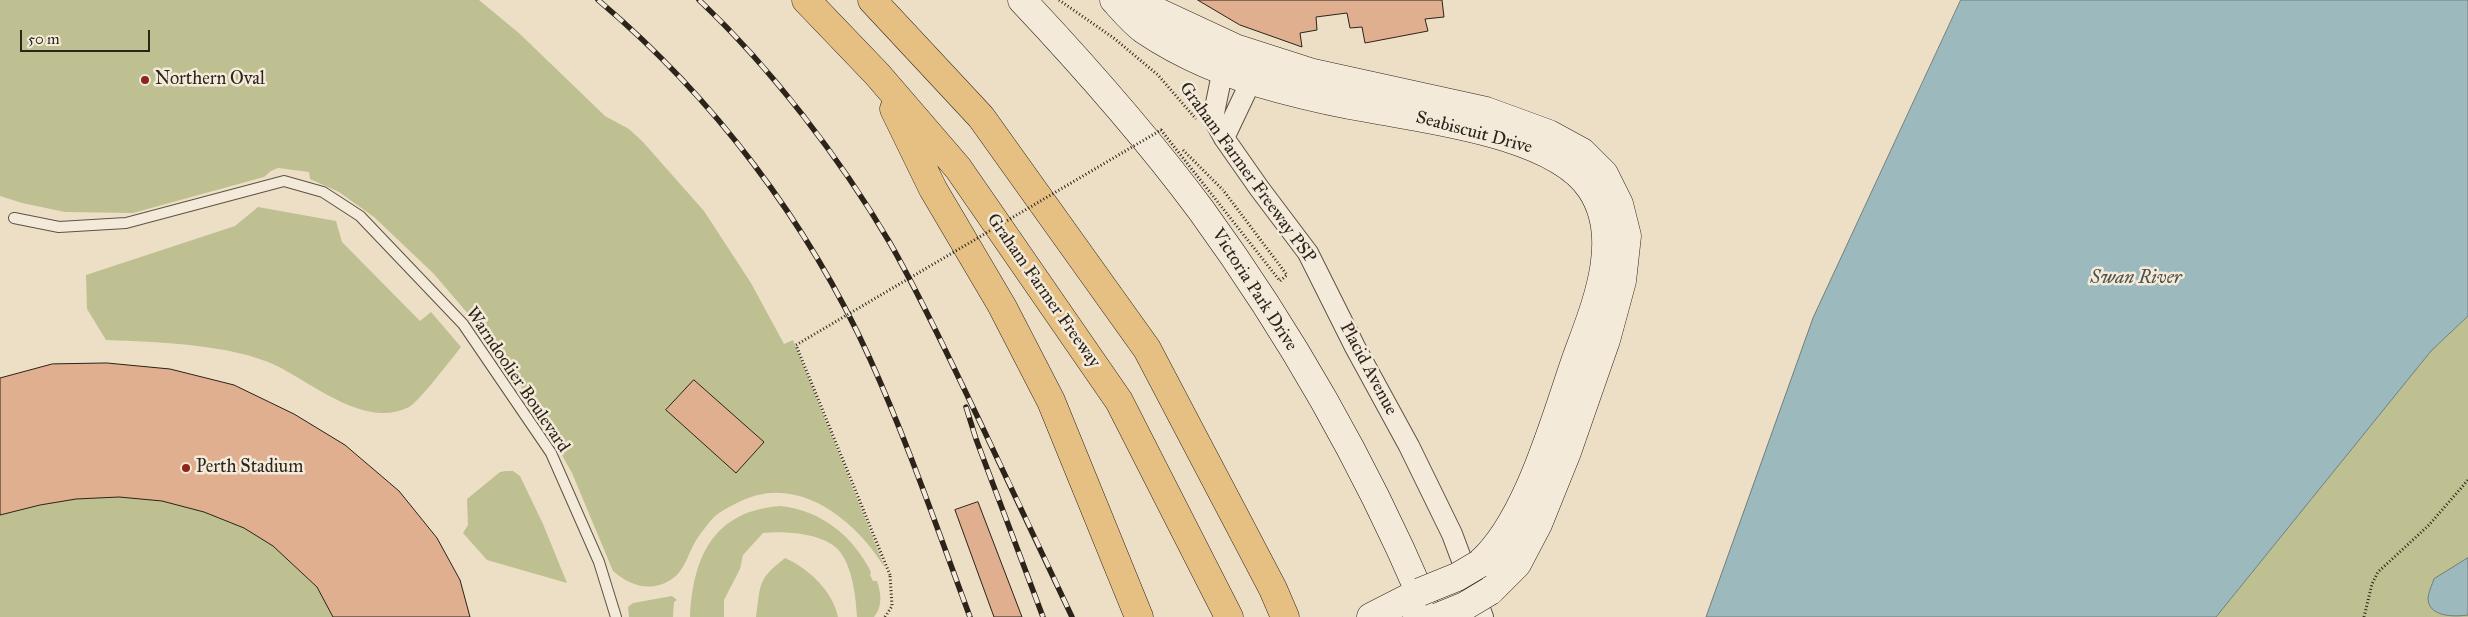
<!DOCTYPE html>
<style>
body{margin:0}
#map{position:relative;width:2468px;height:617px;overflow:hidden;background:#eddfc6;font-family:"IM FELL Great Primer",serif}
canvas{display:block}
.scale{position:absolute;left:20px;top:30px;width:130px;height:22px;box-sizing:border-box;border:2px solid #2c231a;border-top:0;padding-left:6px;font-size:15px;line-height:18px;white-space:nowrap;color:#2c231a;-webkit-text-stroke:4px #f3eada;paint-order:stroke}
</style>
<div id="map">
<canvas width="2468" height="617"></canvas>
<div class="scale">50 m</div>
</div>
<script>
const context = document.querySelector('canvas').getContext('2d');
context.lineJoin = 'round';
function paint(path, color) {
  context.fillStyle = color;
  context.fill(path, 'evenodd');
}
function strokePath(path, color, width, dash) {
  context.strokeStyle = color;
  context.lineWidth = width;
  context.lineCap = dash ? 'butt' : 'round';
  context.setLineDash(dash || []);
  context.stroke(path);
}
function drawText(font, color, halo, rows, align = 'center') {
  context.font = font + ' "IM FELL Great Primer",serif';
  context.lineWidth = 5;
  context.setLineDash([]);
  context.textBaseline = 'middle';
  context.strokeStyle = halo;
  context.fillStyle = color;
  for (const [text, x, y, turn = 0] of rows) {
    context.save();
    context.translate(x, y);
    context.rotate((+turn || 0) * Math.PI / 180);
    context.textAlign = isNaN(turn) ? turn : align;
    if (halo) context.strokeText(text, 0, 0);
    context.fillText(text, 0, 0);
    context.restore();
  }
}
const green = new Path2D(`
 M0 0H479L520 34 605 116 629 129 643 142 704 211 751 283 784 344 793 340 885 568C855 519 796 471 737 503 729 507 721 511 714 517 707 525 699 535 694 544 687 557 684 571 672 579 651 593 630 586 613 571L572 473 537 410 501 357 469 315 434 274 374 217 339 192 310 179 309 172 278 168 271 171 264 177 133 213 65 212 22 203 0 196Z
 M258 207 336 221 342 242 420 321 431 312 461 347C453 357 418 403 409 407 366 429 315 385 277 366 232 344 156 342 106 340L87 309 86 275 235 226Z
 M2468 316V617H2216L2431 351Z
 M107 363 170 369 233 385 294 414 345 445 460 580 470 617H0V378L52 364Z
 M506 471H513L520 476 543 524 567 583 487 560 463 533 468 525 467 499 500 472Z
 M780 506C821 510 853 536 871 572L870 575 873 581H877C881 593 883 606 874 617H857C856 597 852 559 834 546 817 533 783 531 763 533L743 555 740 569 724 600V617H690C693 556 714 511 780 506Z
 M785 558C808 568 833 591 838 617H756C761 583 757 580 785 558Z
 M672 596 677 600 674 602 673 617H629L628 607 633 603Z`);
const water = new Path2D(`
 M1961 0H2468V316L2431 351 2216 617H1706L1813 318Z
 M2468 558V615C2454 617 2429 617 2428 599 2428 593 2432 585 2434 579Z`);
const building = new Path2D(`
 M1198 0H1442L1444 17 1425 19 1428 31 1365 43 1362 27 1350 28 1347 13 1316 17 1317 30 1300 33 1302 47 1240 25Z
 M107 363 170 369 234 385 294 414 345 445 399 491 437 538 460 580 470 617H333L317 587 273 546 244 528 204 512 162 501 119 497 76 499 40 505 0 515V378L52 364Z
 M694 380 764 442 736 473 666 410Z
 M978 502 1022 617H994L955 510Z`);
const path = new Path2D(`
 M1059 0 1115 39 1158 75 1196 119
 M1183 150 1223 190
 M885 617 892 606 890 575
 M2364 617 2372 584 2378 572 2429 525 2468 480`);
const lane = new Path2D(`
 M14 218 59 227 126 223 284 181 323 192 360 216 463 324 551 453 599 562 616 617`);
const street = new Path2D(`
 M1223 69 1213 118 1224 138 1259 188 1308 253 1355 347 1409 446 1452 534 1483 617
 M1224 138 1252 79`);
const secondary = new Path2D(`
 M1022 0C1085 67 1146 136 1201 210 1289 331 1364 462 1423 600L1417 617
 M1114 0C1123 10 1133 22 1144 30 1184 57 1234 77 1280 89 1310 97 1341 104 1372 109 1431 120 1556 135 1591 189 1625 240 1594 309 1576 359 1555 419 1527 523 1479 564
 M1132 0 1235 48 1313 73 1486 111 1549 134 1582 152 1604 174 1619 204 1627 236 1622 281 1606 340 1567 452 1538 524 1517 564 1490 591
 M1371 617 1420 592`);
const highway = new Path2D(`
 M806 0 877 74 958 168 1119 401 1229 617
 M872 0 981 117 1147 349 1273 589 1285 617
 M894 109 933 189 1002 306 1051 401 1139 617`);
const rail = new Path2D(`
 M598 0C713 97 808 222 870 359 908 443 938 531 970 617
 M699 0C771 68 840 158 890 243 923 301 951 362 980 422 1011 487 1042 552 1072 617
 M966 407 976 439 1043 617`);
const pathBridge = new Path2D(`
 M890 575 796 345 1161 130 1280 281 1287 275 1223 190`);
const secondaryBridge = new Path2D(`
 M1420 592 1457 577 1479 564
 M1438 617 1465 606 1490 591`);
const markers = [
 [145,80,5,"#8f2418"],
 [186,468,5,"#8f2418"]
];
const poiNames = [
 ["Northern Oval",155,80],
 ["Perth Stadium",196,468]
];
const streetNames = [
 ["Seabiscuit Drive",1474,133,15],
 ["Graham Farmer Freeway PSP",1247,173,54],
 ["Victoria Park Drive",1254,290,57],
 ["Graham Farmer Freeway",1043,291,55],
 ["Placid Avenue",1368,369,62],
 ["Warndoolier Boulevard",517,380,56]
];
const waterNames = [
 ["Swan River",2136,278]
];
paint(green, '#bec091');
paint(water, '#9cbabe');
strokePath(water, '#6f7e7c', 1);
paint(building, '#dfaf8f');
strokePath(building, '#2c231a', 1);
strokePath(lane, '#5c5245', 12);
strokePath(street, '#5c5245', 22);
strokePath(secondary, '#2c231a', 29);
strokePath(highway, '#2c231a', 29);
strokePath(path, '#2c231a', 3, [1, 2.5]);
strokePath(lane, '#f3eada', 10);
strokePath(street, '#f3eada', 20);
strokePath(secondary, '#f3eada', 28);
strokePath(highway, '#e6c083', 28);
strokePath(rail, '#2c231a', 5.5);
strokePath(rail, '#f3eada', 4, [11]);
strokePath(secondaryBridge, '#2c231a', 29, []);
strokePath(pathBridge, '#2c231a', 3, [1, 2.5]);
strokePath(secondaryBridge, '#f3eada', 28);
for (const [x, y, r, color] of markers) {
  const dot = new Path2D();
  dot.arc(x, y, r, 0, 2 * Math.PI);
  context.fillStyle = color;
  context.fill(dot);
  strokePath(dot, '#f3eada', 2);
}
drawText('18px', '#2c231a', '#f3eada', poiNames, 'left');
drawText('18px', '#2c231a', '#f3eada', streetNames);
drawText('italic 19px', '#4e504b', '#f3eada', waterNames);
</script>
